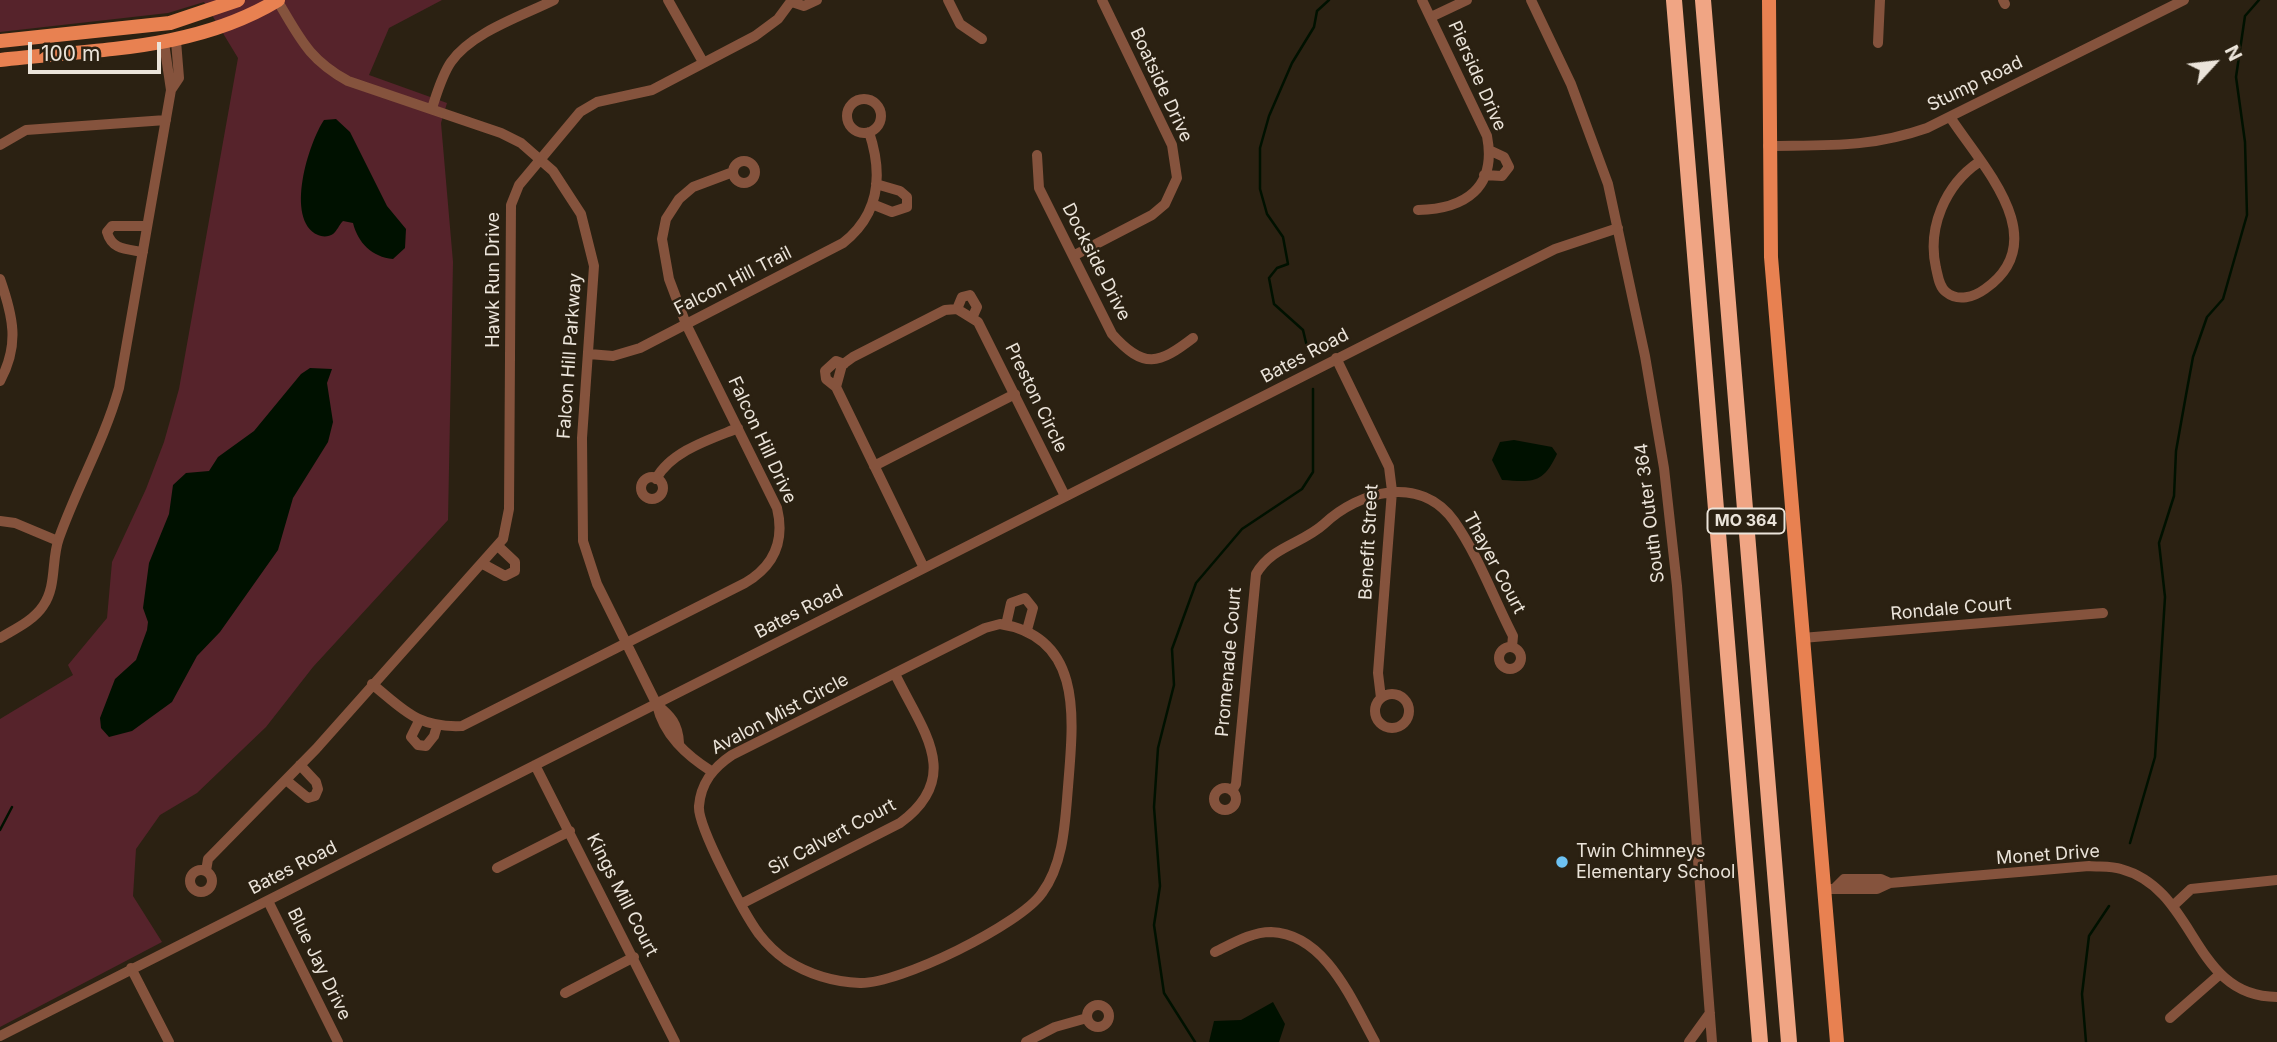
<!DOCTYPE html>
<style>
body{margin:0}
#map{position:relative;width:2277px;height:1042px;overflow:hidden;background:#2b2112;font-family:Inter,sans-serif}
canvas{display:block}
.north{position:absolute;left:2179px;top:28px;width:70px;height:70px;-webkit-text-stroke:5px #2b2112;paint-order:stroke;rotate:63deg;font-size:19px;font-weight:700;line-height:28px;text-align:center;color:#ebe4da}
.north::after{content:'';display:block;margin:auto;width:24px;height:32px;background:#ebe4da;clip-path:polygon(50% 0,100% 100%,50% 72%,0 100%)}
.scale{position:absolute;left:28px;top:42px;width:133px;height:32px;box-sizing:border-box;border:4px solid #ebe4da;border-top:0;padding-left:9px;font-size:21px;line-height:24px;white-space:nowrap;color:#ebe4da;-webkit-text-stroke:5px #2b2112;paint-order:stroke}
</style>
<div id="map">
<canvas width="2277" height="1042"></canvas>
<div class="north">N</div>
<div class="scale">100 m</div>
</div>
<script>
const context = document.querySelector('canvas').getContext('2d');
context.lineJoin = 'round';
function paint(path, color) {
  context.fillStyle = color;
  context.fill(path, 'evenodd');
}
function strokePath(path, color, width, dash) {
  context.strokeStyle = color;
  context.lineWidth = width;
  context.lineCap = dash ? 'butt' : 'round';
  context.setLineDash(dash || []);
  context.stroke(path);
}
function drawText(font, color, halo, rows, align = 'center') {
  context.font = font + ' Inter,sans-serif';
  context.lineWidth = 5;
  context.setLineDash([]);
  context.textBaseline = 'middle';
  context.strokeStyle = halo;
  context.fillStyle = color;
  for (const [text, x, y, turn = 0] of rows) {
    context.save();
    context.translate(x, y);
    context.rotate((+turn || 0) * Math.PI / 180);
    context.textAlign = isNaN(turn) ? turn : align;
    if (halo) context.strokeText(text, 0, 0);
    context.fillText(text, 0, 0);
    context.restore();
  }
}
const green = new Path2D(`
 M0 0H442L389 28 369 75 447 103 441 123 453 262 448 520 313 667 266 727 197 793 160 815 136 849 133 896 162 942 0 1027V719L73 675 68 665 107 618 112 562 146 489 164 442 179 389 238 58 204 2 168 13 0 32Z`);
const water = new Path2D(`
 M336 119 350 132 387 206 406 229 405 248 393 259C372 257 358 243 353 223L343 221C339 225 337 231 333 234 329 237 322 237 318 235 284 220 309 142 324 120Z
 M310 368 332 369 327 383 333 422 328 442 293 498 278 550 220 632 197 656 172 702 132 731 109 737 101 728 100 718 115 679 136 660 147 630 148 622 143 608 149 563 169 514 173 485 186 473 209 471 218 457 254 431 301 374Z
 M1514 440 1552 447 1557 454C1543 484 1533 482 1502 480L1492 460 1500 442Z
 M1273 1002 1285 1024 1279 1042H1209L1214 1021 1241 1020Z`);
const stream = new Path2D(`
 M1308 351 1303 330 1274 304 1269 278 1277 268 1288 264 1283 237 1267 214 1260 189V148L1269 116 1292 63 1314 27 1317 11 1329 0
 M0 830 12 807
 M2130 843 2155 757 2165 597 2159 543 2174 496 2176 451 2186 395 2193 357 2207 317 2223 299 2247 215 2245 142 2236 77 2245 16 2259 0
 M1195 1042 1164 993 1154 925 1160 886 1154 807 1158 748 1174 685 1172 649 1196 583 1242 529 1302 489 1313 472V389
 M2086 1042 2082 994 2089 936 2109 906`);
const minor = new Path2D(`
 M277 0C300 38 308 59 348 81L501 133 521 143 553 171 581 214 594 266 582 438 583 541 597 584 657 705C664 735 686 755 711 771
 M668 0 703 62
 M948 0 960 24 982 39
 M1531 0 1571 84 1608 184 1645 356 1664 468 1677 586 1712 1042
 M2003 0 2005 4
 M792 2 804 6 817 0
 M1431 17 1467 0
 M1878 43 1880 0
 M171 90 179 78 176 41
 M847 116a17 17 0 1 1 34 0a17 17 0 1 1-34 0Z
 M432 108C437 93 442 75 451 62 472 32 522 16 554 0
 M1950 117C1982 166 2055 240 1985 289 1974 297 1958 302 1946 292 1939 287 1938 276 1936 268 1927 228 1945 185 1979 162
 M0 145 26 130 166 120
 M1768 146C1827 145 1870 148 1927 128L2184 0
 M1037 155 1039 188 1112 334C1144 370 1159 364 1193 338
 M733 172a11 11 0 1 1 22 0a11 11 0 1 1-22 0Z
 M1484 175 1502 176 1509 167 1504 157 1489 150
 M872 204 892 212 907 207V197L900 191 876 184
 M1418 210C1465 209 1497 188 1487 136L1422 0
 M143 252C126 249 112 250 107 232L112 226H147
 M1073 256 1152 215 1165 204 1177 178 1172 145 1102 0
 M0 279C13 316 20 345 0 381
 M957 309 962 297 970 295 977 307 973 316
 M589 354 613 356 640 348 843 243C880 214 883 174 869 132
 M1336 358 1389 467 1392 491 1378 673 1381 698
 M836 387 826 379 825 371 836 361 844 364
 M874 466 1015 394
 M641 488a11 11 0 1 1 22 0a11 11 0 1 1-22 0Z
 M656 479C671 451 711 439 738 428
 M0 521 15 523 58 541
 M483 564 505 576 515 571V562L498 546
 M924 568 836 387 842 365 853 357 945 310 957 309 978 322 1065 496
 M1000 624C1085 637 1073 722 1068 787 1065 822 1064 863 1042 893 1020 925 899 984 860 983 834 982 808 974 786 960 776 953 766 943 759 934 745 915 697 826 699 806 701 782 714 767 732 755L985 628Z
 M1006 625 1011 603 1025 598 1033 608 1027 630
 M0 638C15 629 33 621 43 606 57 586 51 560 59 538 77 487 104 441 119 388L171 90 164 43
 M1802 638 2103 613
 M1499 658a11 11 0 1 1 22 0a11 11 0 1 1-22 0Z
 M372 684C404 710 417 728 462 726L745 583C774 566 785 541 777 508L686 324 669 279 662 239 666 219 679 199 693 187 733 172
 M1375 711a17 17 0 1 1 34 0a17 17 0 1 1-34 0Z
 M657 705C671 716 678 724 679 743
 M419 721 411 737 418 745 426 746 434 736 437 726
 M535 765 675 1042
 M286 780 308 798 315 796 318 789 316 782 300 765
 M1214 799a11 11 0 1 1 22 0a11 11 0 1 1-22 0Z
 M1232 791 1236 784 1256 574C1272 546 1302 544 1324 524 1359 491 1420 474 1454 521 1478 555 1494 599 1513 636L1512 647
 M497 868 570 831
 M190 881a11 11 0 1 1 22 0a11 11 0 1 1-22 0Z
 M206 871 208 859 316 749 503 539 509 509 511 205 519 185 580 112 597 102 652 90 755 36 778 19 792 0
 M1836 887 1844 879H1881L1890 883
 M1824 889H1877L1890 883 2089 866C2099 867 2112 866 2121 869 2198 890 2191 997 2277 997
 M268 901 338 1042
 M741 904 900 823C964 776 922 730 895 674
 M2174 905 2191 889 2277 880
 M1215 952C1232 944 1251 932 1271 932 1326 934 1352 1001 1375 1042
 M131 968 169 1042
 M565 993 634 957
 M1087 1016a11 11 0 1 1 22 0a11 11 0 1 1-22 0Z
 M2170 1018 2219 975
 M0 1036 1489 282 1555 249 1618 228
 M1026 1042 1055 1027 1087 1018
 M1689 1042 1710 1013`);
const major = new Path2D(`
 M1769 0 1771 257 1837 1042
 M0 41 170 23 238 0
 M0 60C95 49 194 51 278 0`);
const highway = new Path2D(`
 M1674 0 1760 1042
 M1703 0 1789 1042`);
const markers = [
 [1562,862,7,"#6dc2f3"]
];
const shields = [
 [1746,521,77]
];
const shieldNames = [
 ["MO 364",1746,521]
];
const streetNames = [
 ["Pierside Drive",1477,76,66],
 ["Stump Road",1975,84,-26],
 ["Boatside Drive",1161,85,65],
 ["Dockside Drive",1096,262,63],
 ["Hawk Run Drive",494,280,-90],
 ["Falcon Hill Trail",733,281,-27],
 ["Falcon Hill Parkway",570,356,-86],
 ["Bates Road",1305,356,-28],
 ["Preston Circle",1036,398,64],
 ["Falcon Hill Drive",762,440,65],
 ["South Outer 364",1650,513,-97],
 ["Benefit Street",1369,542,-87],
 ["Thayer Court",1494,563,62],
 ["Rondale Court",1951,609,-5],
 ["Bates Road",799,612,-27],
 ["Promenade Court",1229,662,-85],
 ["Avalon Mist Circle",780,714,-28],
 ["Sir Calvert Court",832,837,-28],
 ["Monet Drive",2048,855,-4],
 ["Bates Road",293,868,-27],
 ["Kings Mill Court",622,895,63],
 ["Blue Jay Drive",319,964,64]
];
const poiNames = [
 ["Twin Chimneys",1576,852],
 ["Elementary School",1576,873]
];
paint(green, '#56232b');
paint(water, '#010');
strokePath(stream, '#010', 2.5);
strokePath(minor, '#85533d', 10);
strokePath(major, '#e88151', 14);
strokePath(highway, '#f0a584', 16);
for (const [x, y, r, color] of markers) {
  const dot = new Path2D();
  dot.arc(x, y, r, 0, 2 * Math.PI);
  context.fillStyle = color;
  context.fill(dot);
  strokePath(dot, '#2b2112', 2.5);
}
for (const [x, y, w] of shields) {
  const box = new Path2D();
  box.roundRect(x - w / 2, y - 12.5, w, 25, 5);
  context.fillStyle = '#2b2112';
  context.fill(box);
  strokePath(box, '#ebe4da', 2);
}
drawText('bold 16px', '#ebe4da', null, shieldNames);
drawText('18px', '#ebe4da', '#2b2112', streetNames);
drawText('18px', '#ebe4da', '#2b2112', poiNames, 'left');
</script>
